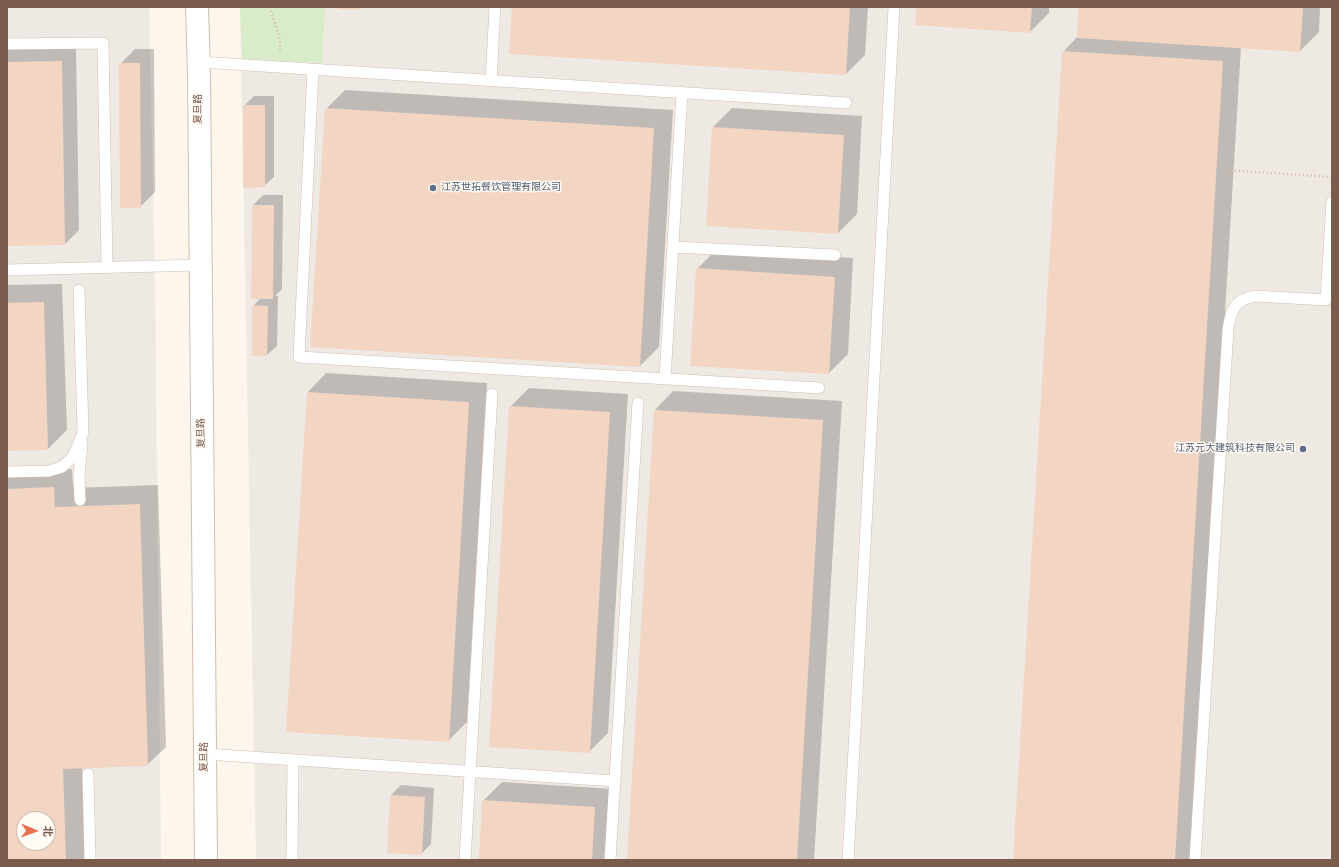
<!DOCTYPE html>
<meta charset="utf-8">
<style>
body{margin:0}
#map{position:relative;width:1339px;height:867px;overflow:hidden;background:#fdf6ec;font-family:Overpass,"Noto Sans SC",sans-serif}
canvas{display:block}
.frame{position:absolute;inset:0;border:8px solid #7a5c4d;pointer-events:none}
.north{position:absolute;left:16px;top:811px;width:40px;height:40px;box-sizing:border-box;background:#fffaf3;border:1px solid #cabbb1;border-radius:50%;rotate:92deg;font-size:11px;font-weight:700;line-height:16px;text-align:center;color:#7a5c4d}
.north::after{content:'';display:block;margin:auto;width:14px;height:18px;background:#e76f51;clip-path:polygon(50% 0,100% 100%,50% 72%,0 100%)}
</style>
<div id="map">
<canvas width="1339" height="867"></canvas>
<div class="frame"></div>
<div class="north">北</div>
</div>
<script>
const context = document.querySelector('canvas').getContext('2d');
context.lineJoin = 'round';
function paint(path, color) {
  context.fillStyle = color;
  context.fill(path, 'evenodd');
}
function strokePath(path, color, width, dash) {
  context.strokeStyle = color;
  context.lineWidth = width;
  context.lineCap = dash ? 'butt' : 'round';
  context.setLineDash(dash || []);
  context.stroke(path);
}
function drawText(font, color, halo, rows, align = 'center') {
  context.font = font + ' Overpass,"Noto Sans SC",sans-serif';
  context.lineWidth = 3;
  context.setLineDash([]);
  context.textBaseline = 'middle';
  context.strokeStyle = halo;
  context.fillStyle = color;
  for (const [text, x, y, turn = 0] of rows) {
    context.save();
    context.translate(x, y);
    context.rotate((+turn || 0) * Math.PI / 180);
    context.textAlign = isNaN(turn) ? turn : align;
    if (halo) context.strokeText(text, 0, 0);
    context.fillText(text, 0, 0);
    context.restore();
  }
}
const industrial = new Path2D(`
 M7 7H149L155 280 161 860H7ZM24 819H48V843H24Z
 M240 7H1332V860H256Z`);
const green = new Path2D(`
 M240 7H325L322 63 242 59Z`);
const shadow = new Path2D(`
 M513 7H868L865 55 846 74Z
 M917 7H1049V13L1030 32Z
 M1079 7H1320L1319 32 1300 51 1241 47 1192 860H1014L1063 52 1078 36Z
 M76 47 79 230 65 244 7 245V48Z
 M135 49H154L155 192 140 207 120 64Z
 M345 90 673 110 659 347 640 366 326 109Z
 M254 96H274V177L264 186 244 106Z
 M732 108 862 116 857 214 838 233 713 127Z
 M263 195H283L282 289 275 296H278L277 346 267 355 253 306 261 298H252L253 205Z
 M716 250 853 258 848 354 829 373 697 269Z
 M62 284 67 430 48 449 7 450V285Z
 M326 373 487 383 467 722 448 741 308 392Z
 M529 388 628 394 608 733 589 752 510 407Z
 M673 391 842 401 814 860H628L655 410Z
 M72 469 73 488 158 485 166 747 147 765 82 767 85 860H7V471ZM24 819H48V843H24Z
 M502 782 614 789 609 860H480L483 801Z
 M401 785 434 788 431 844 421 854 391 795Z`);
const building = new Path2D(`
 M338 7H359V10L338 9Z
 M512 7H850L846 75 509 54Z
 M916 7H1032L1030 33 915 25Z
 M1078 7H1303L1300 52 1077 38Z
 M1062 51 1223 61 1175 860H1013Z
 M62 61 65 245 7 246V62Z
 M119 63H140L141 208H120Z
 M243 105H265V187L243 188Z
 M325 108 654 128 640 367 310 347Z
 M712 127 844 135 838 234 706 226Z
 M252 205H274L273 299H251Z
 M696 268 835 277 829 374 690 366Z
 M44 302 48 450 7 451V303Z
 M252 305 268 306 267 356H252Z
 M307 392 469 402 449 742 286 732Z
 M509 406 610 412 590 753 489 747Z
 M654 410 823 420 797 860H627Z
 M54 487 55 507 140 504 148 766 63 769 66 860H7V489ZM24 819H48V843H24Z
 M390 795 425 797 422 855 387 853Z
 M482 800 595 807 592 860H479Z`);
const path = new Path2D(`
 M270 7 280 40V51
 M1227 170 1332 177`);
const service = new Path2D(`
 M7 44 103 43 107 267
 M199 62 846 103
 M313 70 299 357 819 388
 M491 81 495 7
 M673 247 835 255
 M7 270 200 265
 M665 379 682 93
 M7 472 49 471 62 467 73 457 83 433 79 290
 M80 500 79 475 82 444
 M205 754 615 781
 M88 774 90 860
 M292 860 293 760
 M465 860 492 394
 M610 860 638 403
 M848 860 894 7
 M1195 860 1228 329C1231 310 1235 299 1255 296L1326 300 1332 202`);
const tertiary = new Path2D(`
 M197 7 199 73 206 860`);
const markers = [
 [433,188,4,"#5c6f8a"],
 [1303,449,4,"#5c6f8a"]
];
const streetNames = [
 ["复旦路",199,109,-90],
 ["复旦路",202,433,-91],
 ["复旦路",205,757,-90]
];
const serviceNames = [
 ["江苏世拓餐饮管理有限公司",441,188],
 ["江苏元大建筑科技有限公司",1295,449,"right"]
];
paint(industrial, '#efe9e4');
paint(green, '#d8ecc9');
paint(shadow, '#0003');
paint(building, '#f3d5c3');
strokePath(service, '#d1beb0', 12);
strokePath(tertiary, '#d1beb0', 24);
strokePath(path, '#d9b8a5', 2.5, [1, 3]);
strokePath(service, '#fff', 11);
strokePath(tertiary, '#fff', 22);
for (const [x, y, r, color] of markers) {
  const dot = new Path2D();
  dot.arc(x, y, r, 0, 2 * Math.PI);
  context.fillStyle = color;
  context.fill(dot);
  strokePath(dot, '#fffaf3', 1.5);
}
drawText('10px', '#7a5c4d', '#fffaf3', streetNames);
drawText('10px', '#4e5e75', '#fffaf3', serviceNames, 'left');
</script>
